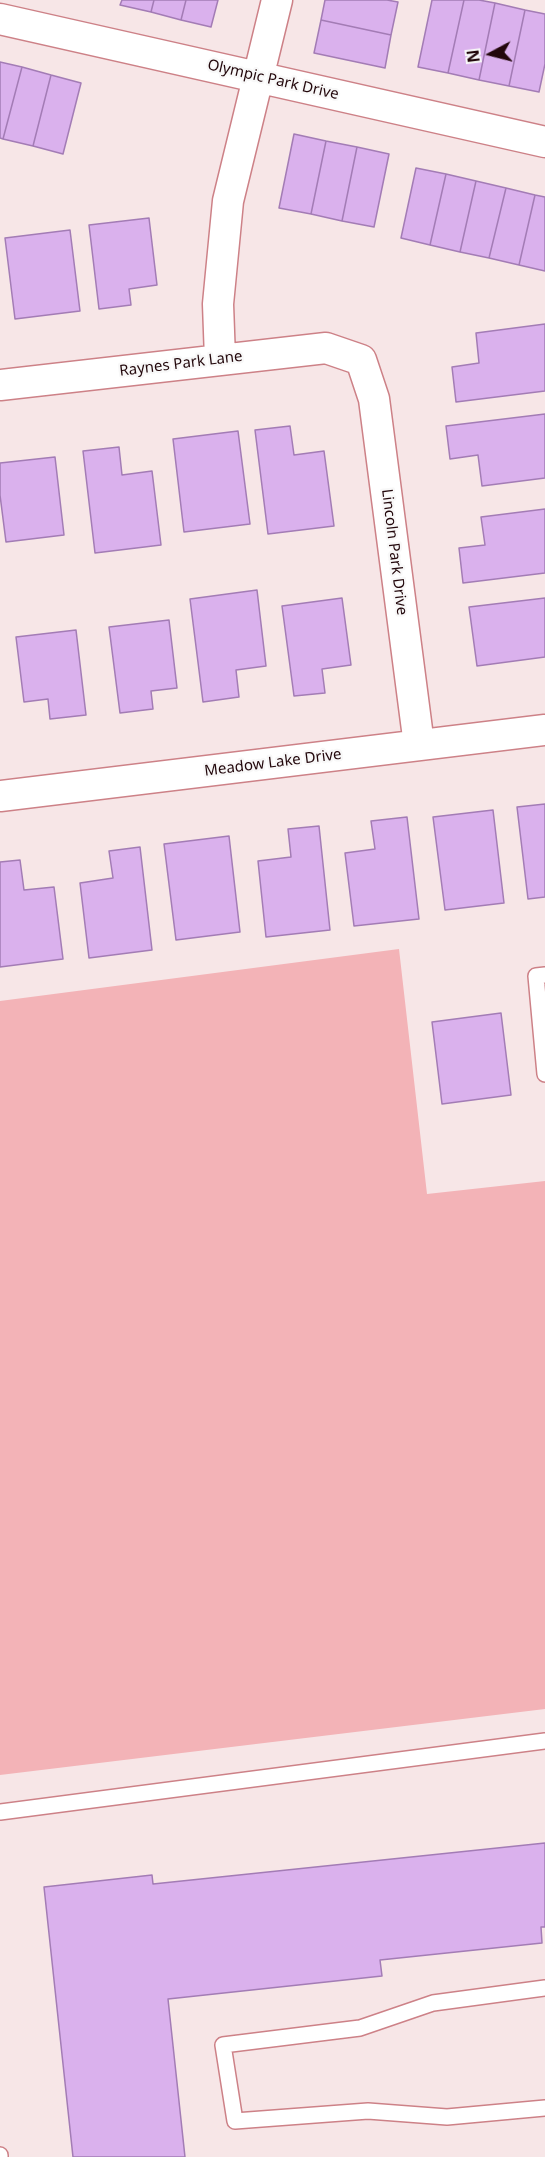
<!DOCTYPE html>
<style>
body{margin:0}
#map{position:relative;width:545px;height:2157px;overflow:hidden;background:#f7e6e7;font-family:"Noto Sans",sans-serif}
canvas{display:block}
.north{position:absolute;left:461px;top:24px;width:60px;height:60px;-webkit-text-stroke:4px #f8f8f8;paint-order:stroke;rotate:263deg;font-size:16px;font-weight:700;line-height:24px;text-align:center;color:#22070b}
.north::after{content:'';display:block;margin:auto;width:21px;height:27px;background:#22070b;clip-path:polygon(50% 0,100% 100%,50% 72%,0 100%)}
</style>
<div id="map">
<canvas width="545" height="2157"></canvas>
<div class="north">N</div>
</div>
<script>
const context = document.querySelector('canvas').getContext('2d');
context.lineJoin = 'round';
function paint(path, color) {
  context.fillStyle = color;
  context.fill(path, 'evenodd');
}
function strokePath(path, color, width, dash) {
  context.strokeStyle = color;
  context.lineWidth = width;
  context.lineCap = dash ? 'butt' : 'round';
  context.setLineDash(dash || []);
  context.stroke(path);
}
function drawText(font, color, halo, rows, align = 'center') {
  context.font = font + ' "Noto Sans",sans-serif';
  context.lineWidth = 4.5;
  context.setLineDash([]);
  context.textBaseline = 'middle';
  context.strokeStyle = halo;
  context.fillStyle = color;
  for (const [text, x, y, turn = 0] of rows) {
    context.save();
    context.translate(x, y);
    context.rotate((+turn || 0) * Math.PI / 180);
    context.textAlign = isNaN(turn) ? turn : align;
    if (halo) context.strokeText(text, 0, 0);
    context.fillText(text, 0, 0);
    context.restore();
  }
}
const green = new Path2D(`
 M399 949 427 1194 545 1181V1709L0 1775V1001Z`);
const building = new Path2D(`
 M122 0H154L151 12 120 5Z
 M154 0H186L181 20 151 12Z
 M186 0H218L211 27 181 20Z
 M325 0H387L398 2 391 35 321 20Z
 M432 0H464L448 73 418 67Z
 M464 0H479L495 3 479 80 448 73Z
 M495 3 525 10 509 86 479 80Z
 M525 10 545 14V64L539 92 509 86Z
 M321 20 391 35 385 68 314 53Z
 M0 62 22 67 3 139 0 138Z
 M22 67 51 75 33 146 3 139Z
 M51 75 81 83 63 154 33 146Z
 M294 134 326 141 311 214 279 208Z
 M326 141 357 147 342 221 311 214Z
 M357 147 389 154 374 227 342 221Z
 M416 168 446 174 430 245 401 238Z
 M446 174 476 181 460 252 430 245Z
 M476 181 506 188 489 258 460 252Z
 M506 188 535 195 519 265 489 258Z
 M535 195 545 197V271L519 265Z
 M149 218 157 285 129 289 131 305 99 309 89 225Z
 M70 230 80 311 15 319 5 238Z
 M545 324V391L456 402 452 367 479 363 476 333Z
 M545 414V478L482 486 478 455 450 459 446 426Z
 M290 426 294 455 324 451 334 526 268 534 255 430Z
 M238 431 250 524 184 532 173 439Z
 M119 447 122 475 152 471 161 545 95 553 83 451Z
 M55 457 64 535 6 542 0 495V463Z
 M545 509V573L463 583 459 548 485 545 481 517Z
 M257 590 266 666 236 670 239 697 203 702 190 599Z
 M342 598 351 665 322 669 325 693 294 696 282 606Z
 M545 598V657L477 666 469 607Z
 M169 620 177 688 151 691 153 709 120 713 109 627Z
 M76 630 86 715 50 719 48 699 24 702 16 637Z
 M545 804V897L528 899 517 807Z
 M493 810 504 903 445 910 433 817Z
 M407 817 419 919 354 926 345 853 375 849 371 821Z
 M319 826 330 930 266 937 258 861 291 857 288 829Z
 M229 836 240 932 176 940 164 844Z
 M140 847 152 950 89 958 80 883 113 878 109 851Z
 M20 860 24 890 54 887 63 959 0 967V862Z
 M501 1013 511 1095 442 1104 432 1022Z
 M545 1843V1927H541L542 1943 380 1960 382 1976 168 1999 185 2157H73L44 1887 152 1875 153 1884Z`);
const lane = new Path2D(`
 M545 975 536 976 545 1074
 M0 1812 545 1741
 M545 1988 433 2003 360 2028 223 2045 235 2121 368 2111 447 2117 545 2108
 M0 2155V2157`);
const street = new Path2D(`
 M0 19 545 142
 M220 359 218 304 228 201 277 0
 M0 385 326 348 361 360 374 399 419 745
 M0 796 545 730`);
const streetNames = [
 ["Olympic Park Drive",273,80,13],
 ["Raynes Park Lane",181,364,-7],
 ["Lincoln Park Drive",394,552,83],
 ["Meadow Lake Drive",273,763,-7]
];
paint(green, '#f3b3b7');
paint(building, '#dab1ed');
strokePath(building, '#a37cb5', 1.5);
strokePath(lane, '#cd8187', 18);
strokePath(street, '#cd8187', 33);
strokePath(lane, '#fff', 15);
strokePath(street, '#fff', 30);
drawText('15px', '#22070b', '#f8f8f8', streetNames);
</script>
